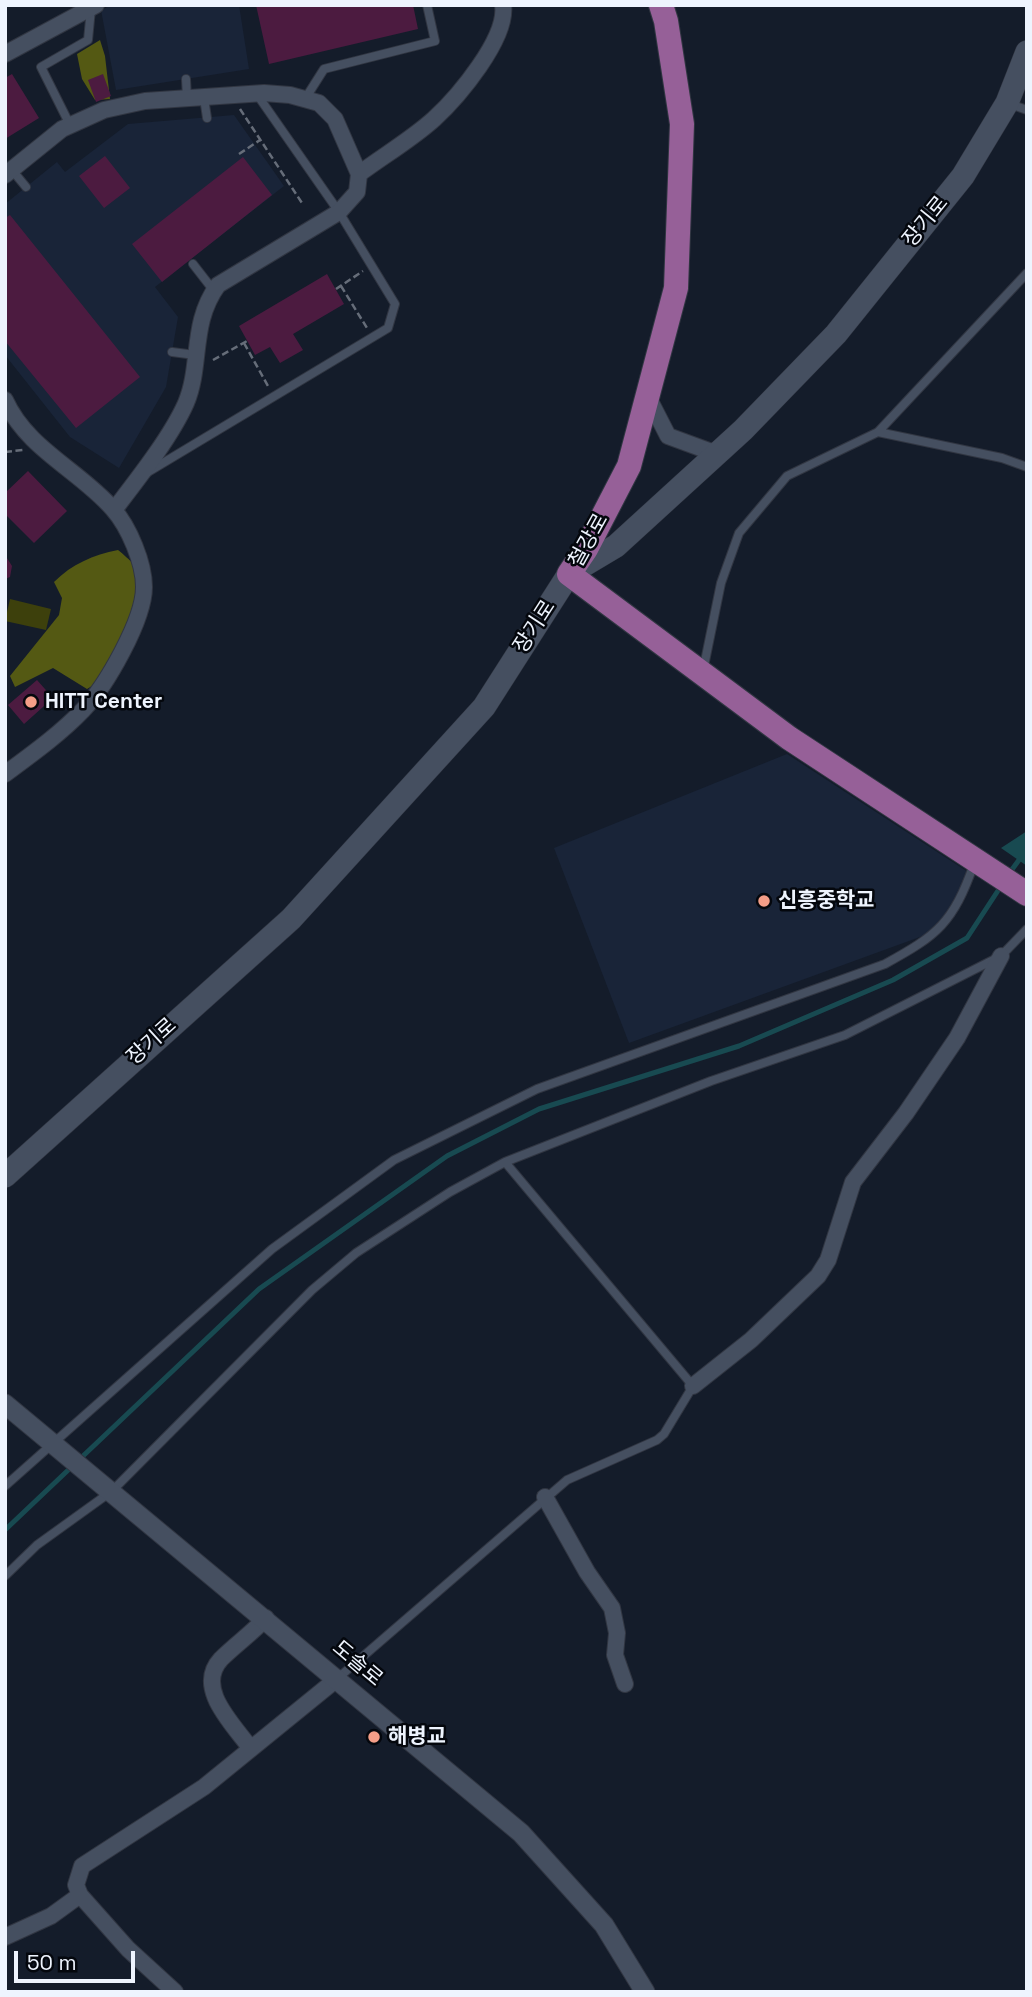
<!DOCTYPE html>
<meta charset="utf-8">
<style>
body{margin:0}
#map{position:relative;width:1032px;height:1997px;overflow:hidden;background:#141c2a;font-family:"Space Grotesk",sans-serif}
canvas{display:block}
.frame{position:absolute;inset:0;border:7px solid #eef4fe;pointer-events:none}
.scale{position:absolute;left:14px;top:1951px;width:121px;height:32px;box-sizing:border-box;border:4px solid #eef4fe;border-top:0;padding-left:9px;font-size:21px;line-height:24px;white-space:nowrap;color:#eef4fe;-webkit-text-stroke:5px #04070d;paint-order:stroke}
</style>
<div id="map">
<canvas width="1032" height="1997"></canvas>
<div class="frame"></div>
<div class="scale">50 m</div>
</div>
<script>
const context = document.querySelector('canvas').getContext('2d');
context.lineJoin = 'round';
function paint(path, color) {
  context.fillStyle = color;
  context.fill(path, 'evenodd');
}
function strokePath(path, color, width, dash) {
  context.strokeStyle = color;
  context.lineWidth = width;
  context.lineCap = dash ? 'butt' : 'round';
  context.setLineDash(dash || []);
  context.stroke(path);
}
function drawText(font, color, halo, rows, align = 'center') {
  context.font = font + ' "Space Grotesk","Noto Sans KR",sans-serif';
  context.lineWidth = 5;
  context.setLineDash([]);
  context.textBaseline = 'middle';
  context.strokeStyle = halo;
  context.fillStyle = color;
  for (const [text, x, y, turn = 0] of rows) {
    context.save();
    context.translate(x, y);
    context.rotate((+turn || 0) * Math.PI / 180);
    context.textAlign = isNaN(turn) ? turn : align;
    if (halo) context.strokeText(text, 0, 0);
    context.fillText(text, 0, 0);
    context.restore();
  }
}
const built = new Path2D(`
 M112 5H239L249 69 116 90 101 10Z
 M234 115 284 186 155 287 178 317 166 387 119 468 70 437 5 355V204L57 162 65 172 128 124Z
 M787 754 968 872 939 930 629 1043 554 848Z`);
const green = new Path2D(`
 M10 599 51 609 46 630 5 621Z`);
const forest = new Path2D(`
 M100 40 105 56 110 99 95 100 82 79 77 54Z
 M118 550C123 554 130 560 134 565 152 595 111 657 97 683L87 689 53 668 15 687 10 676 59 615 62 598 54 582C72 564 93 555 118 550Z`);
const water = new Path2D(`
 M1027 831V866L1001 848Z`);
const stream = new Path2D(`
 M1008 875 1027 849
 M5 1530 259 1289 447 1156 539 1109 739 1046 893 980 967 938 1001 886`);
const building = new Path2D(`
 M256 5H413L418 29 269 64Z
 M12 74 39 118 5 139V78Z
 M103 74 111 96 96 102 88 80Z
 M105 156 130 188 104 208 79 176Z
 M243 157 272 195 162 282 132 244Z
 M10 215 140 377 76 428 5 341V218Z
 M327 274 344 304 293 334 303 350 280 363 270 347 255 355 239 326Z
 M28 471 67 511 34 543 5 514V493Z
 M5 555 12 566 10 577 5 579Z
 M37 680 53 698 24 724 8 705Z`);
const path = new Path2D(`
 M240 109 302 203
 M239 154 260 140
 M341 286 367 328
 M336 289 363 271
 M244 343 268 386
 M213 360 247 341
 M5 452 23 450`);
const service = new Path2D(`
 M186 79 187 98
 M204 98 207 118
 M305 99 324 69 435 41 427 5
 M1010 104 1027 110
 M70 125 41 67 88 40 91 9
 M12 170 26 187
 M193 264 214 291
 M172 352 195 355
 M878 432 1002 458 1027 467
 M148 472 388 328 395 304 339 212 256 93
 M703 671 721 583 739 533 787 476 878 432 1027 273
 M505 1162 711 1081 845 1035 1001 956 1027 929
 M5 1486 272 1249 394 1160 537 1089 885 964C938 935 953 923 974 864
 M5 1576 37 1545 112 1491 312 1290 356 1253 450 1192 505 1162 693 1386 664 1434 657 1440 567 1480 338 1678`);
const minor = new Path2D(`
 M5 54 96 5
 M359 174C383 156 412 139 434 119 458 97 508 38 503 5
 M5 175 62 129 104 110 145 101 264 93 290 95 319 103 335 119 359 174 357 192 339 212 218 285C190 323 202 365 186 403 171 437 137 480 114 510
 M647 395 668 436 717 454
 M5 400C27 449 79 470 113 509 129 527 144 563 144 587 144 620 106 686 83 710 60 734 32 754 5 774
 M693 1386 751 1340 818 1276 828 1260 853 1182 906 1113 957 1038 1001 956
 M545 1497 587 1572 612 1608 617 1633 615 1655 625 1684
 M251 1749C234 1725 194 1688 221 1659 235 1645 252 1633 266 1618
 M5 1937 51 1916 80 1895
 M175 1992 128 1949 80 1895 76 1885 82 1866 204 1787 338 1678`);
const tertiary = new Path2D(`
 M5 1404 521 1833 604 1925 645 1992`);
const secondary = new Path2D(`
 M5 1176 291 919 484 707 569 574 616 546 743 430 836 334 963 176 1007 103 1027 52`);
const primary = new Path2D(`
 M661 5 666 21 682 124 676 288 629 466 586 549 569 574 789 738 1027 894`);
const markers = [
 [31,702,7,"#f49e88"],
 [764,901,7,"#f49e88"],
 [374,1737,7,"#f49e88"]
];
const streetNames = [
 ["장기로",926,222,-51],
 ["철강로",589,541,-61],
 ["장기로",535,627,-57],
 ["장기로",152,1042,-42],
 ["도솔로",357,1664,40]
];
const poiNames = [
 ["HITT Center",45,702],
 ["신흥중학교",778,901],
 ["해병교",388,1737]
];
paint(built, '#192438');
paint(green, '#3d400c');
paint(forest, '#545913');
paint(water, '#184a51');
strokePath(stream, '#184a51', 5);
paint(building, '#4c1b40');
strokePath(service, '#313642', 10);
strokePath(minor, '#313642', 18);
strokePath(tertiary, '#313642', 21);
strokePath(secondary, '#313642', 24);
strokePath(primary, '#313642', 26);
strokePath(path, '#666d79', 2.5, [7, 3.5]);
strokePath(service, '#454f60', 8);
strokePath(minor, '#454f60', 16);
strokePath(tertiary, '#454f60', 19);
strokePath(secondary, '#454f60', 23);
strokePath(primary, '#966098', 24);
for (const [x, y, r, color] of markers) {
  const dot = new Path2D();
  dot.arc(x, y, r, 0, 2 * Math.PI);
  context.fillStyle = color;
  context.fill(dot);
  strokePath(dot, '#04070d', 2.5);
}
drawText('21px', '#eef4fe', '#04070d', streetNames);
drawText('bold 21px', '#eef4fe', '#04070d', poiNames, 'left');
</script>
